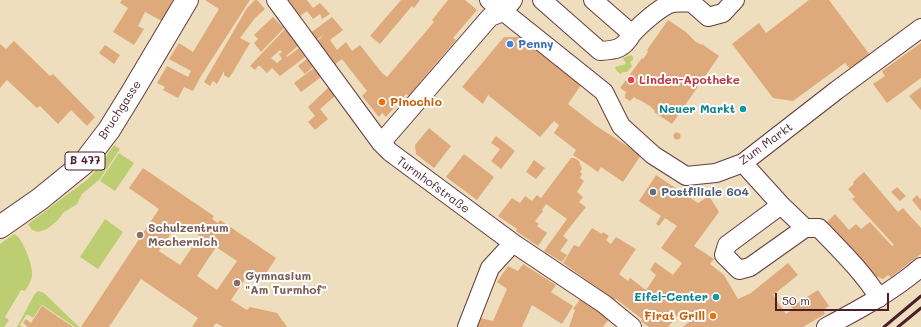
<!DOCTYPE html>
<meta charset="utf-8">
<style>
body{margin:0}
#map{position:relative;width:921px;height:327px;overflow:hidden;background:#eedebe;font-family:Mali,sans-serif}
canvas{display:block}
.scale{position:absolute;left:775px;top:293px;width:114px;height:18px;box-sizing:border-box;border:2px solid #4a1f2b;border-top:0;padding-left:5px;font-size:12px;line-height:14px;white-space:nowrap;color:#4a1f2b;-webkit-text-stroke:3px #fff;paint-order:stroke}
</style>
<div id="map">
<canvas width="921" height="327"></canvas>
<div class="scale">50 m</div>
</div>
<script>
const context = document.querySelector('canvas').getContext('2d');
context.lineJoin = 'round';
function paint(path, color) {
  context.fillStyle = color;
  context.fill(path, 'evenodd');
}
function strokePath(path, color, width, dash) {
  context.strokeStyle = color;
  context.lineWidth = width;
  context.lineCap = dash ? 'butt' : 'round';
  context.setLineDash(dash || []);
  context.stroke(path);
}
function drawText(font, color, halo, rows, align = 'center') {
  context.font = font + ' Mali,sans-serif';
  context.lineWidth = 4;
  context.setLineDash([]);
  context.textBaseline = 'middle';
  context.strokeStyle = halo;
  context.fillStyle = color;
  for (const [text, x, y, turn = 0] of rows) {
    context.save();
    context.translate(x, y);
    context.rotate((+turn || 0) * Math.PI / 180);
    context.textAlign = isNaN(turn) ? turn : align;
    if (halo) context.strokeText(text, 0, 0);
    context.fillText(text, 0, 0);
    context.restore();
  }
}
const green = new Path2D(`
 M631 55 633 57V60L630 62 632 66 627 72H623L620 74 616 70 615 67 626 64 623 58Z
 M114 145 120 149 100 179 82 194 77 204 63 213 57 221 47 229 38 232 32 230 28 224 88 179 98 168Z
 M119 153 134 163 115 191 100 181Z
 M105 219 123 232 98 269 80 257Z
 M14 234C22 236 33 266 32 274 32 281 28 286 25 291L21 290 5 317 9 320 4 327H0V244Z
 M38 291 44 293 79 327H75L42 305 33 318 27 314 20 325 22 327H17L34 295Z`);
const building = new Path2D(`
 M122 0H173L162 21 145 12 138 26 144 29 134 45 113 32 128 8 120 3Z
 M205 0H250L201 76 193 91 184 87 178 98 163 90 165 87 157 83 167 66 188 77 191 71 169 59 179 43 193 52 219 9Z
 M255 0H257L265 9 255 18 240 38 250 43 233 72 229 78 224 75V71L217 84 213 81 210 86 204 82 247 8Z
 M288 0H307L313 8 320 3 330 14 322 19 320 14 313 19 307 11 300 16Z
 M401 0H420L414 8 412 6 380 44 370 36Z
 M448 0H465L477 10 453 38 456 40 432 68 409 96 406 94 386 117 382 113 379 117 362 96 367 91 342 59 333 66 316 42 325 34 315 41 309 34 332 17 343 30 330 40 337 50 346 42 352 51 360 45 382 73 387 77 434 22 432 20Z
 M809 0H829L870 55 851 70 845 63 793 101 773 98 732 44 759 23 766 33Z
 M273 17 284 28 261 52 254 43 258 39 254 35Z
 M668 20 686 32 696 42 702 45V44L719 56 672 124 654 112 655 111 650 106 638 99V100L634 97 630 101 625 98V95L626 92 620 88 642 58 643 59 646 55 648 51 647 50Z
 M286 28 293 36 291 38 298 46 286 56 287 57 299 48 305 57 280 76 272 68 267 73 260 66H258L255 70 250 66ZM280 50 282 52 279 54 282 59 277 63 271 58Z
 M504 37H521L581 85 568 104 595 125 641 155 623 182 601 167 598 172 573 155 576 150 554 133 559 125 554 121 540 137 488 95 483 104 462 87Z
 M14 41 50 76 53 74 95 117 87 126 71 110 58 124 40 106 37 108 7 80 0 88V44L6 49Z
 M921 43V78L887 103 873 84 885 76 882 71Z
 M105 45 120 55 114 64 99 53Z
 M307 59 313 67 305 74 298 66Z
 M314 68 321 77 301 92 294 83Z
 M329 87 336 95 320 109 328 119 315 130 308 122 315 116 308 107Z
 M921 87V110L909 96Z
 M429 128 451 146 434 168 416 154 415 145Z
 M673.5 136a3.5 3.5 0 1 1 7 0a3.5 3.5 0 1 1-7 0Z
 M496 136 515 151 501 169 491 161 500 149 491 143Z
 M464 154 494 177 477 200 446 177Z
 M571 158H574L579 161 582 169 580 172 582 174 580 178 584 181 577 192 583 197 579 202 586 207 563 236 568 240 560 251 567 255 562 262 544 251 567 219 546 204 542 210 543 211 535 221 539 224 537 226 547 233 538 246 516 231 517 229 498 216 512 198 520 203 525 196 532 201 537 195 541 198Z
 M534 160 545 168 536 179 526 172Z
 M143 168 214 216 212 219 218 223 220 220 276 258 263 278 251 270 231 300 247 310 250 307 277 313 287 327H223L216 323 213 327H192L198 318 141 279 109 327H81L159 209 129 188ZM179 222 200 236 180 265 159 251ZM216 247 237 261 217 290 197 276Z
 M864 172 898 212 903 208 921 228V254L891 277 888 275 883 279 873 275 826 223 835 214 849 230 856 224 861 229 870 222 892 246 894 245 852 199 855 197 848 189 854 184 853 182Z
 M656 175 698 203 709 196 719 212 694 246 714 259 710 264 724 275 738 299 751 293 788 263 798 275 773 295 786 314 793 309 791 307 818 290 829 306 823 310 825 314 803 327H683L692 319 682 311 668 327H649L641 321 642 319 616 299 615 300 598 288 563 263 574 245 579 247 592 228 602 234 603 232 609 236 606 240 611 244 616 237 636 249 619 274 628 281 630 278 646 290 656 275 650 270 655 262 673 275 682 263 661 248 677 226 665 218 659 226 656 224 661 216 639 201Z
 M897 187 906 196 900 201 891 192Z
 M917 195 920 199 921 198V211L912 200Z
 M523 264 556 285 551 292 573 306 562 324 532 305 522 327H475L480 318 493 321 507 289 497 282 508 266 518 271Z
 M582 297 610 318 603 327H569L575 310 573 309Z
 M42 306 73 327H28L23 323 26 319 31 323Z`);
const minor = new Path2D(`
 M276 0 381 143 390 152 513 243 604 304 632 327
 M489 0 604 92 621 126 653 155 686 176 716 173 743 163 837 90 921 28
 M542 0 600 51C617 50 623 49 632 34L593 0
 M632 34C640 25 661 6 672 3 678 2 686 3 691 2L708 17 723 13 735 0
 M381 143 490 17 503 12 513 0
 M743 163 781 205 727 245 724 255 739 270 750 267 805 228
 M781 205 805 228
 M805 228H819C840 250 863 272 879 298
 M467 327 490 268 513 243
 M826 327C860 309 892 292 921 267`);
const major = new Path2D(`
 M0 227 40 199 83 164 109 130 133 91 187 0`);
const rail = new Path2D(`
 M884 327 921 296
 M898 327 921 308`);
const markers = [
 [510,44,4,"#3f7fe0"],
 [631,80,4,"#e0444e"],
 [382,102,4,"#e8710a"],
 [743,109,4,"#0f9aa8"],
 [653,192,4,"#5c6f8a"],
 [140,235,4,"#8d6e63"],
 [237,283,4,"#8d6e63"],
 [716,297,4,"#0f9aa8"],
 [713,316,4,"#e8710a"]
];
const shields = [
 [85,161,40]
];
const shieldNames = [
 ["B 477",85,161]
];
const shopNames = [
 ["Penny",518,44]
];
const healthNames = [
 ["Linden-Apotheke",639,80]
];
const foodNames = [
 ["Pinochio",390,102],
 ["Firat Grill",705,316,"right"]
];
const cultureNames = [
 ["Neuer Markt",735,109],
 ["Eifel-Center",708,297]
];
const streetNames = [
 ["Bruchgasse",120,110,-57],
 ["Zum Markt",766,144,-36],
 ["Turmhofstraße",433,185,36]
];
const serviceNames = [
 ["Postfiliale 604",661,192]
];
const educationNames = [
 ["Schulzentrum",148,228],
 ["Mechernich",148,242],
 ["Gymnasium",245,276],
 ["\"Am Turmhof\"",245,290]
];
paint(green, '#bcce71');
paint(building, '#deaa7b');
strokePath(minor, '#633c41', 20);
strokePath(major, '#633c41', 24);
strokePath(minor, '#fff', 18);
strokePath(major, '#fff', 22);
strokePath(rail, '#4a1f2b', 3);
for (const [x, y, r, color] of markers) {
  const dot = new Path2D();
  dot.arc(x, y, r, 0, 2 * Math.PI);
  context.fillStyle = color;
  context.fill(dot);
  strokePath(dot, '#fff', 1.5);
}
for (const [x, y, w] of shields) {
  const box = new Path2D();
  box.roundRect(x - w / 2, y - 9, w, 18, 3);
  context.fillStyle = '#fff';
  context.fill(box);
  strokePath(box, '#4a1f2b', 1);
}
drawText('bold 11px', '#4a1f2b', null, shieldNames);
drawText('bold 12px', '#366cbe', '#fff', shopNames, 'left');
drawText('bold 12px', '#be3a42', '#fff', healthNames, 'left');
drawText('bold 12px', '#c56008', '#fff', foodNames, 'left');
drawText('bold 12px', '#0d838f', '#fff', cultureNames, 'right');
drawText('12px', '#4a1f2b', '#fff', streetNames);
drawText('bold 12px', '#4e5e75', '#fff', serviceNames, 'left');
drawText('bold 12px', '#785e54', '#fff', educationNames, 'left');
</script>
